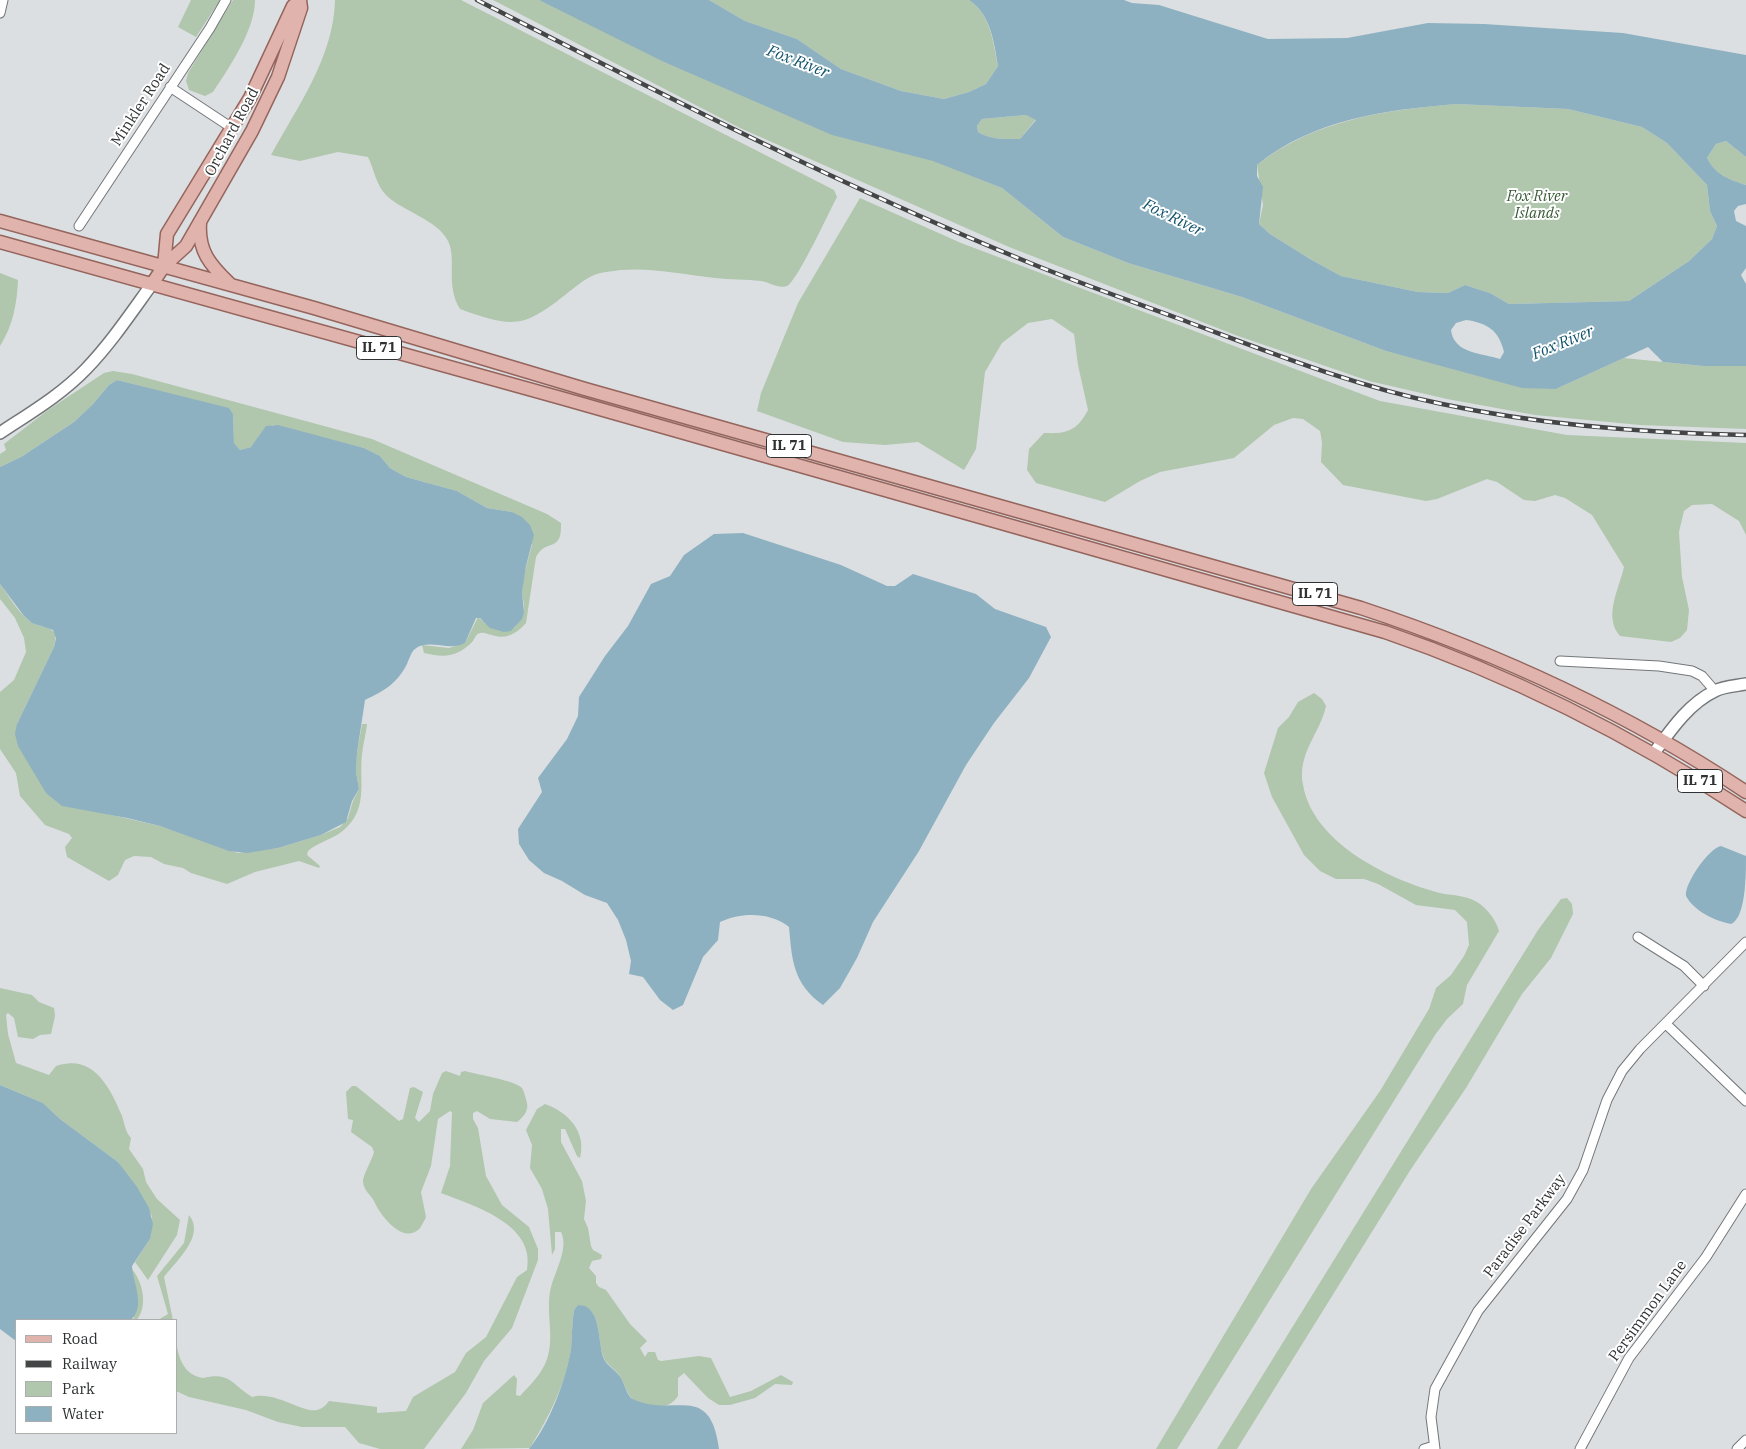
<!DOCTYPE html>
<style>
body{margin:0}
#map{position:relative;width:1746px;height:1449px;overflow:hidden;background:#dbdfe2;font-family:"IBM Plex Serif",serif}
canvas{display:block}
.legend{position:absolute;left:15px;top:1319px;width:162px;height:115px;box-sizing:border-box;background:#fff;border:1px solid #acadad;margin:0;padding:6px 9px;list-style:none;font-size:15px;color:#303233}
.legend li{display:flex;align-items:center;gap:10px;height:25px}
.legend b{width:25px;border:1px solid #acadad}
</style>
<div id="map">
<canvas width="1746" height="1449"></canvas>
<ul class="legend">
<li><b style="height:6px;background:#e0b3ac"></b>Road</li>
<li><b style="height:6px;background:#434546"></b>Railway</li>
<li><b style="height:14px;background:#b0c6ad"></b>Park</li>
<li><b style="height:14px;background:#8eb1c1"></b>Water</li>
</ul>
</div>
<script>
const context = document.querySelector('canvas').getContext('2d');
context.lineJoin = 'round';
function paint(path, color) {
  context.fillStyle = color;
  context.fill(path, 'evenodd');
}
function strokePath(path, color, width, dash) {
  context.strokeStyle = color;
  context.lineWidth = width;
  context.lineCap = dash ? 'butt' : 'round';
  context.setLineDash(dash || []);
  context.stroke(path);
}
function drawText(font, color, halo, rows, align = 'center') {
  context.font = font + ' "IBM Plex Serif",serif';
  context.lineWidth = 4;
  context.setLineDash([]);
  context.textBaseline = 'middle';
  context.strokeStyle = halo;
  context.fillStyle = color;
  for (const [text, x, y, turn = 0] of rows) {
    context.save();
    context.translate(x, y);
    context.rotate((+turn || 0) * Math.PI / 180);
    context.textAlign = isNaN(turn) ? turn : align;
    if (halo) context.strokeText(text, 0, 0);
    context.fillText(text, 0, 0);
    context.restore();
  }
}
const green = new Path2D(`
 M191 0H220L196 37 178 27Z
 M233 0H255C255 30 229 68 213 92L205 96 189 90 186 81 188 73Z
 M335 0H461L834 190 837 197C829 212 797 282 787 286 779 289 769 282 761 281 746 279 730 280 715 278 679 274 643 265 606 272 590 274 582 282 570 291 524 328 515 329 460 309 445 285 457 259 448 241 438 220 402 211 386 195 376 185 374 169 368 157L338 152 300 161 271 155C297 107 334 57 335 0Z
 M493 0H539L1002 188 1063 237 1128 263 1242 297 1386 351 1444 366 1556 389 1624 358 1703 366H1746V429L1640 425 1535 415 1447 399 1369 381 1238 336 1009 247 740 128Z
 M709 0H969C991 15 993 42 998 66L986 84 969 92 944 99 901 91 841 69 797 39 745 21Z
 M1456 104 1568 109 1642 127 1667 143 1707 185 1710 211 1717 226 1712 239 1689 261 1629 301 1509 304 1490 293 1465 285 1448 293 1418 292 1341 276 1310 259 1270 234 1259 224 1263 205 1257 165C1314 120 1385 110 1456 104Z
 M1026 115 1036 119 1020 139C1005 139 991 140 978 132L977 126 982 119Z
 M1726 141 1746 157V185C1728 179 1716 175 1707 158L1716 144Z
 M860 198 961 243 1380 401 1567 435 1746 443V535L1739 521 1712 504 1692 505 1684 511 1679 532 1682 577 1689 610 1687 630 1680 638 1671 642 1620 636C1603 617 1619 589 1624 567L1592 515 1565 498 1555 495 1535 501 1524 500 1497 482 1487 479 1437 499 1426 501 1343 485 1321 462 1322 442 1320 431 1303 419 1293 418 1274 425 1234 458 1160 472 1140 481 1105 502 1036 483 1027 470 1029 449 1044 433C1067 434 1077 431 1088 410L1078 365 1074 334 1052 319 1028 323 1002 343 985 372 976 449 964 470 918 442 885 445 843 442 757 411 761 393 798 303Z
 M0 273 18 280C17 303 13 326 0 346Z
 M113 371 132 374 372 439 547 514 561 523C562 554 547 537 536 557L526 623C516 634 506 640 492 635 488 635 484 632 481 633 476 633 475 638 473 641 458 657 445 658 424 653L422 645 449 648 465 643 478 617C489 627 509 641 519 621 521 618 523 614 524 611 525 604 522 598 522 591 523 576 528 560 532 545L512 512 487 508 457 491 406 477 390 468 380 456 364 448 272 425 251 447 240 450 234 443 233 414 229 409 117 380 109 385 93 404 74 422 21 457 0 467V454L6 450 4 444 48 410 104 373Z
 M0 584C9 596 18 613 31 622 39 627 50 626 56 634L54 647 17 724 70 807 90 810 160 826 238 853 278 848 321 835 340 827 348 818 353 801 359 789 356 772 357 753 362 724H367C366 734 363 744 362 754 359 781 368 806 347 827 336 839 319 841 308 851L307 855 320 866 319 868 299 861 255 872 227 884 191 873 183 868 164 864 151 857 134 856 125 860 118 875 109 881 67 857 65 847 72 838 69 834 45 825 20 796 16 773 0 749V692L14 680 26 652 24 638 15 618 0 599Z
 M1314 693 1322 699 1326 706C1320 734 1297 753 1303 785 1313 842 1386 878 1436 892 1449 896 1464 894 1477 902 1487 908 1496 920 1499 931L1467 985 1463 1004 1447 1019 1435 1035 1177 1449H1156L1311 1189 1380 1091 1429 1009 1436 988 1451 975 1464 956 1469 945 1467 922 1455 910 1416 905 1378 884 1364 879H1336L1320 871 1304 855 1272 797 1264 773 1278 728 1289 717 1298 702Z
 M1567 898 1572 904 1573 914 1551 958 1522 994 1466 1088 1411 1169 1237 1449H1217L1538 930 1561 899Z
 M0 988 32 995 39 1002 54 1008 55 1016 51 1034 40 1035 33 1039 18 1037 14 1018 8 1013 6 1015 8 1034 16 1063 49 1075 56 1066C93 1053 110 1087 122 1116 125 1125 125 1131 131 1138L129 1149 143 1169 146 1182 157 1199 180 1220 177 1235 148 1280 135 1262 150 1239 152 1216 118 1162 60 1119 43 1103 0 1085Z
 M446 1071 460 1076 461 1072 465 1071C478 1075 514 1080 522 1088 524 1091 526 1099 527 1103 529 1110 523 1118 517 1122L490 1119 477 1111 473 1113V1119L478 1128 486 1176 502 1205 529 1227 538 1249V1260L512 1328 484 1361 466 1393 424 1449H380L359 1443 345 1427H302L278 1422 246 1410 189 1397 176 1391V1342C179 1359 184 1375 203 1378 230 1372 230 1383 252 1397 274 1390 302 1413 317 1410 322 1409 326 1405 329 1401L377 1407V1413L406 1411 413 1397 455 1372 466 1353 486 1337 517 1277 527 1270C536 1224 474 1206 441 1193L450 1166 452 1112 450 1111 438 1119 431 1166 421 1192 426 1217C424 1221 421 1228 418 1230 401 1244 379 1213 374 1201 371 1195 363 1190 363 1181 363 1175 372 1160 374 1152L372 1147 351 1132 353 1120 348 1119 346 1092 352 1086H356L399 1121 403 1119 410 1088 414 1087 423 1092 415 1118 419 1122 430 1111 433 1094 442 1073Z
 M545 1104C568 1112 587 1132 580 1158L577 1156 565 1129H561V1142L582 1181 586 1201 584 1219 588 1228 591 1246 593 1250 602 1255 601 1259 592 1261 589 1268 596 1276V1283L599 1287 606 1290 630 1324 647 1341 640 1348 645 1357 648 1352H655L658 1360 661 1361 699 1356 711 1358 730 1397 751 1391 781 1375 793 1382 792 1385 775 1384 755 1398 730 1405H719L708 1398 684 1373 678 1378V1396C673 1404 664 1408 655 1406 627 1402 631 1397 620 1376 615 1368 607 1366 603 1356 599 1344 600 1329 595 1318 592 1310 585 1305 578 1305L574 1310C572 1323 572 1336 571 1349 566 1384 548 1418 530 1448L461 1449 473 1430 483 1403 514 1375 517 1379 516 1395 520 1396C530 1385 542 1374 547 1359 555 1336 545 1311 551 1287 555 1271 569 1248 561 1232H555V1249L552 1255 548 1209 542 1189 530 1168 532 1145 526 1130 537 1109Z
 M189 1215C206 1236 175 1262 164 1277L173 1320H158L168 1314 157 1276 184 1243Z
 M132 1269C143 1283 148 1305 137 1320H131L134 1318Z`);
const water = new Path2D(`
 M539 0H709L745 21 797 39 841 69 901 91 944 99 969 92 986 84 998 66C994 42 991 15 969 0H1124L1132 3 1159 5 1268 39 1347 38 1428 23 1484 24 1623 33 1746 55V157L1726 141 1716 144 1707 158C1716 175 1728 179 1746 185V204L1738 206 1734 211 1736 221 1746 226V268L1741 275 1746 284V366H1703L1663 362 1648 347 1556 389 1522 388 1386 351 1242 297 1128 263 1063 237 1002 188 933 161 832 135 662 61ZM1456 104 1568 109 1642 127 1667 143 1707 185 1710 211 1717 226 1712 239 1689 261 1629 301 1509 304 1490 293 1465 285 1448 293 1418 292 1341 276 1310 259 1270 234 1259 224 1263 187 1257 176V165C1313 119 1386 110 1456 104ZM1026 115 1036 120 1020 139C1005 139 991 140 978 132L977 126 982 119ZM1466 320C1487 323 1499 330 1504 352L1500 359C1482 353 1454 354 1451 330L1456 323Z
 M117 380 229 408 233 414 234 443 240 450 251 447 266 426 278 425 364 448 380 456 390 468 406 477 457 491 487 508 512 512 522 517 530 525 534 535 526 566 522 592 524 612 522 619 511 631 504 632 490 628 480 618H476L465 643C450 652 428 638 415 649 411 652 409 660 406 666 396 684 384 691 365 700L357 753 356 772 359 789 352 801 346 822 321 835 278 848 247 853 229 851 160 826 127 818 62 806 46 793 18 746 15 734 17 724 54 647 56 638 53 630 32 623 24 616 0 584V467L21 457 74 422 93 404 109 385Z
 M743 533 841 565 887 586H895L913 574 976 594 995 609 1046 627 1051 637 1029 678 994 723 966 765 919 851 873 922 857 958 840 988 823 1005C793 984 792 960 789 927 770 912 742 912 720 922L718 940 703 957 683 1005 673 1010 660 1000 643 977 629 974 631 961 626 940 618 920 607 903 585 895 562 881 544 873 529 860 519 844 518 829 542 792 538 778 567 739 578 716 579 697 605 656 628 626 651 584 670 576 684 555 714 534Z
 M1721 846 1746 856C1746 874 1746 918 1731 924 1715 921 1694 911 1686 896 1684 884 1709 848 1721 846Z
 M0 1085 43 1103 60 1119 118 1162 137 1187 149 1208 153 1224 150 1239 132 1266C133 1283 146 1306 131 1320H16V1341L0 1329Z
 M578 1305C601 1304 598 1341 603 1357 607 1366 612 1367 618 1374 624 1380 625 1391 631 1398 672 1420 710 1379 719 1449H529C549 1425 566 1380 571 1349 572 1336 572 1323 574 1310Z`);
const street = new Path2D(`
 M0 13 3 0
 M170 87 232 128
 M79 226 210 28 226 0
 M1560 661 1659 666 1692 671 1702 676 1715 691
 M1638 937 1684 966 1704 986
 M1666 1024 1746 1101
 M1424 1449 1434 1446
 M1435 1449 1431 1417 1435 1389 1478 1311 1567 1199 1583 1170 1607 1100 1622 1071 1640 1049 1746 942
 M1580 1449 1629 1358 1706 1257 1746 1194
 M1737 1449 1746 1440`);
const secondary = new Path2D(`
 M0 433C30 413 61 395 86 369 111 343 131 313 152 284
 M1654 753C1670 731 1689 703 1715 691 1724 686 1736 686 1746 684`);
const primary = new Path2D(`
 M0 221 314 308 585 389 1361 608C1497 653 1626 712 1746 792
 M200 223C198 251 210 265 230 284
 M0 242 561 398 1385 632C1514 676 1632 736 1746 811
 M164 266 167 234 250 98 293 6 300 0
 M152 284 164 266 186 246 252 131 278 77 301 8 300 0`);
const rail = new Path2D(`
 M477 0C659 93 841 186 1030 263 1079 283 1128 300 1177 318 1264 350 1350 385 1442 404 1541 425 1645 433 1746 435`);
const shields = [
 [379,348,45],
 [789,446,45],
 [1315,594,45],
 [1700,781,45]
];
const shieldNames = [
 ["IL 71",379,348],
 ["IL 71",789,446],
 ["IL 71",1315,594],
 ["IL 71",1700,781]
];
const streetNames = [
 ["Minkler Road",141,105,-57],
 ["Orchard Road",232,132,-62],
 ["Paradise Parkway",1525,1226,-53],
 ["Persimmon Lane",1648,1311,-54]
];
const parkNames = [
 ["Fox River",1537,197],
 ["Islands",1537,214]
];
const waterNames = [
 ["Fox River",798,62,21],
 ["Fox River",1173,218,26],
 ["Fox River",1563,343,-22]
];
paint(green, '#b0c6ad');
paint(water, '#8eb1c1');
strokePath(street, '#737779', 11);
strokePath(secondary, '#737779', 14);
strokePath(primary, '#95655d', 15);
strokePath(street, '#fff', 9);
strokePath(secondary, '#fff', 11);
strokePath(primary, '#e0b3ac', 12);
strokePath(rail, '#434546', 4.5);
strokePath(rail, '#fff', 2.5, [8]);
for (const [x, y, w] of shields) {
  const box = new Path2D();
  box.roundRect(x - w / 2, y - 11.5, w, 23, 4);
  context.fillStyle = '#fff';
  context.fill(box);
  strokePath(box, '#303233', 1);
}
drawText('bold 14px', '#303233', null, shieldNames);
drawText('15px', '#303233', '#fff', streetNames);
drawText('italic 15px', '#375a34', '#fff', parkNames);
drawText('italic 16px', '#10526b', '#fff', waterNames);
</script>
